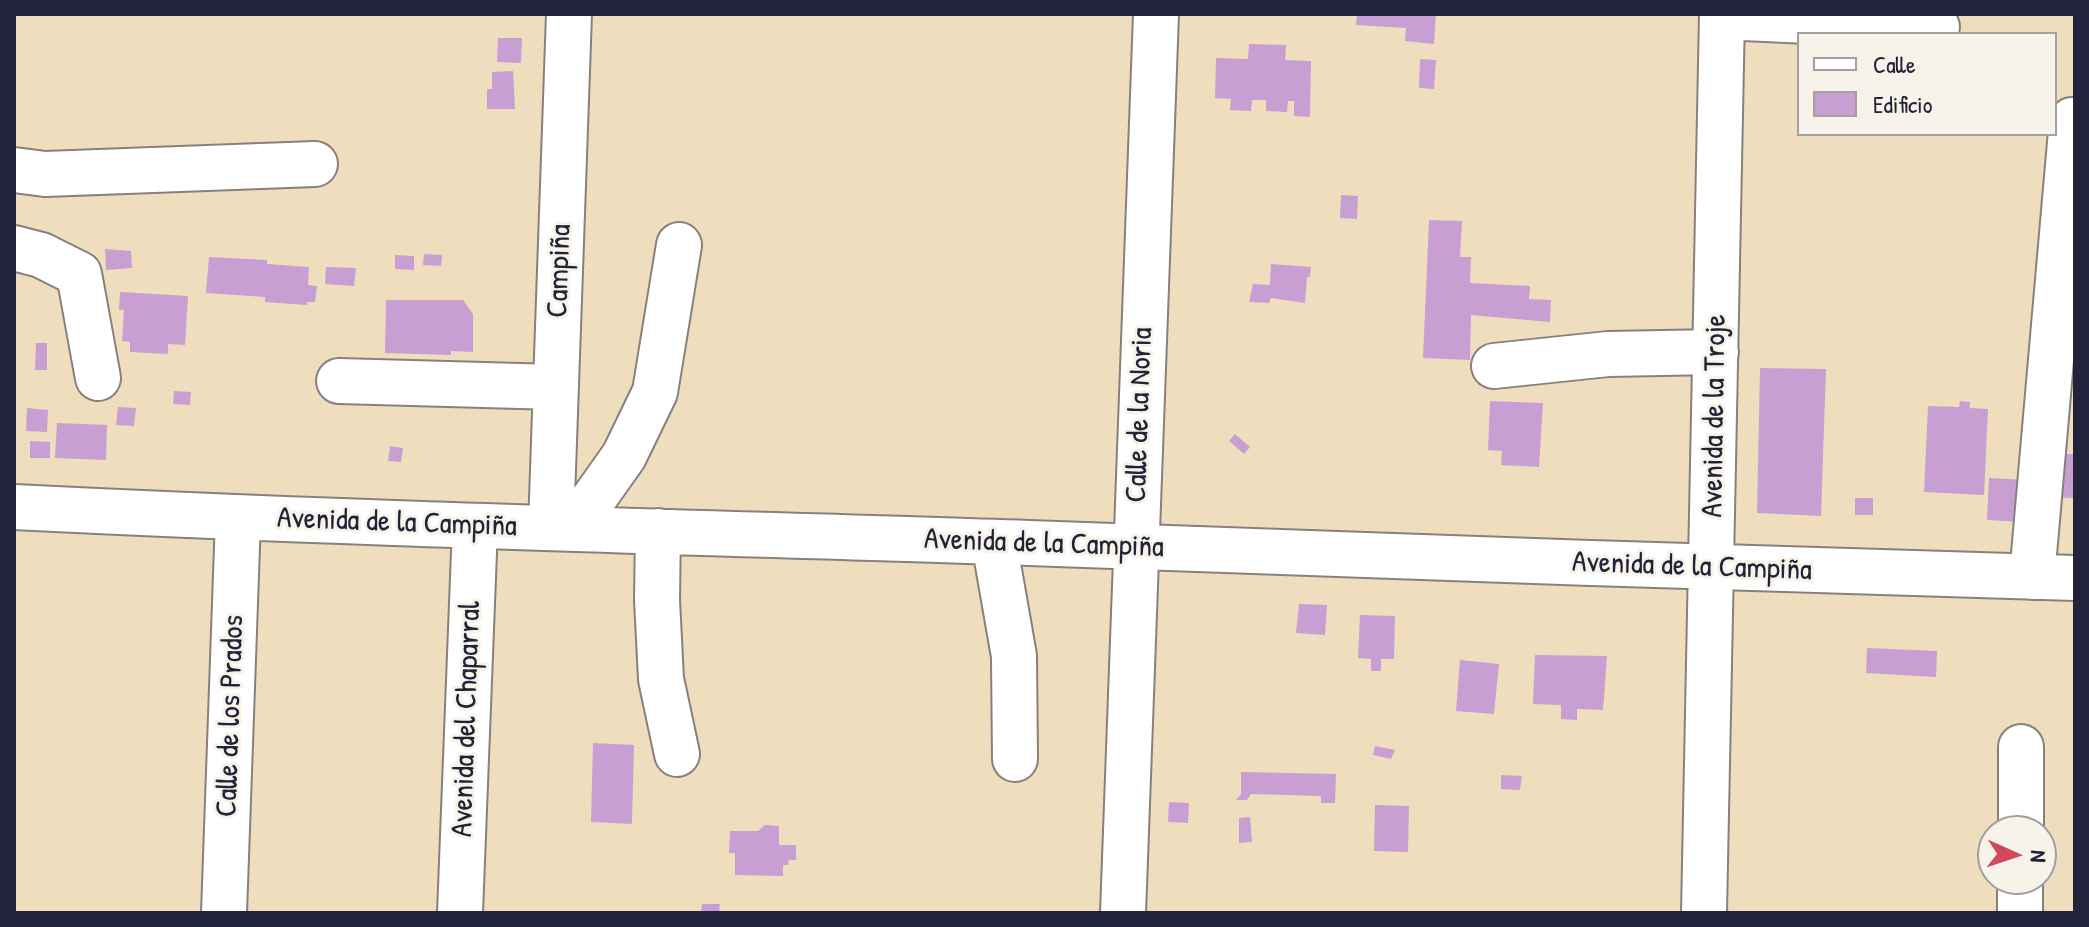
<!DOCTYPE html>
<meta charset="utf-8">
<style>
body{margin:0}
#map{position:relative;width:2089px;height:927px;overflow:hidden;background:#efdebd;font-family:"Patrick Hand",sans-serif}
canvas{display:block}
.frame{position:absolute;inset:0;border:16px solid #22223b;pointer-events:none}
.legend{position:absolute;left:1797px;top:32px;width:260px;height:104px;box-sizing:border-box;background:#f7f3e8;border:2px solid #a29fa3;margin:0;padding:10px 14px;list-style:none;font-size:24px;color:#22223b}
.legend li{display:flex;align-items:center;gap:16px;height:40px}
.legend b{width:40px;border:2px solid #a29fa3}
.north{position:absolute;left:1977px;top:815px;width:80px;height:80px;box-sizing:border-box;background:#f7f3e8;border:2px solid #a29fa3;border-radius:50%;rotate:93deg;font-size:22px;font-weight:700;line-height:32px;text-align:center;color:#22223b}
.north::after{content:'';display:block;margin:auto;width:28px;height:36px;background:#d1495b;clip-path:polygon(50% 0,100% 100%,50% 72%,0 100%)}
</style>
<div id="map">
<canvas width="2089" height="927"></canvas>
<div class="frame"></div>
<ul class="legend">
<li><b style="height:10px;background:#fff"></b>Calle</li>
<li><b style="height:22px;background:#c79fd3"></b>Edificio</li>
</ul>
<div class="north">N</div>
</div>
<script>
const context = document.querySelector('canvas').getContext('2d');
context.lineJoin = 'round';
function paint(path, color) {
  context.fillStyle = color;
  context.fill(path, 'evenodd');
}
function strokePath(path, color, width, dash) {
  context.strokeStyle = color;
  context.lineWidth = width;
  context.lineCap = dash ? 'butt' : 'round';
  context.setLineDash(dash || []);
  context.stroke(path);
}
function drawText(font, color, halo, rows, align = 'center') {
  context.font = font + ' "Patrick Hand",sans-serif';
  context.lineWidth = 6;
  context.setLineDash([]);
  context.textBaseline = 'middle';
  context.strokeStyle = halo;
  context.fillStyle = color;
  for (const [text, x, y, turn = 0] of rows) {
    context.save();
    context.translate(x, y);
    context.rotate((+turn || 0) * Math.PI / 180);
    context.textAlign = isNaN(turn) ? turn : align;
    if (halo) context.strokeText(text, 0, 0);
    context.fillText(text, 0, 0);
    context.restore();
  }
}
const building = new Path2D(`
 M1357 14H1436L1434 44 1405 41 1406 28 1356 25Z
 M498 38H522L521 63 497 62Z
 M1249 44 1286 45 1285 60 1311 61 1310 117 1294 116V101H1288L1287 112 1266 111V100H1252L1251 111 1230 110 1231 99 1215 98 1216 58 1248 59Z
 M1420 59 1436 60 1434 89 1419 88Z
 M513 71 515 109H487V89H492V72Z
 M1341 195 1358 196 1357 219 1340 218Z
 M1429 220 1462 221 1460 257H1471L1470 283 1530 286 1529 299 1551 300 1550 322 1471 315 1470 360 1423 358Z
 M105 249 131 251 132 268 106 270Z
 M424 254 442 255 441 266 423 265Z
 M395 255 414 256V270L395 269Z
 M209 257 267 260V264L309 267 308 285 317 286 315 302H307V305L265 302V297L206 293Z
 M1271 264 1311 267 1310 277H1307L1305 303 1271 298 1269 303 1249 302 1253 284 1270 285Z
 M326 267 356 268 354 286 325 284Z
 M120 292 188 296 185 345 168 344V354L130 352V342L122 341 124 310H119Z
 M386 300H463L473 314V352L451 351V355L385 353Z
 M36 343H47V370H35Z
 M1760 368 1826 369 1821 516 1757 513Z
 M174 391 191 392 190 405 173 404Z
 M1490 401 1543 403 1539 467 1501 465 1502 451 1488 450Z
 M1960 401 1970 402V408L1988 409 1984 495 1924 492 1928 406 1959 407Z
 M118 407 136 408 134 426 116 425Z
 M27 408 48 410 47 432 26 431Z
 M57 423 107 425 106 460 55 458Z
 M2042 429 2068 431 2067 454H2075V498L2039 497Z
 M1235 434 1250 447 1244 454 1229 441Z
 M30 441 50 442V458H30Z
 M390 446 403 448 401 462 388 461Z
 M1989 478 2027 480 2025 522 1987 520Z
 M1855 498H1873V515H1855Z
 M1299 604 1327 605 1325 635 1296 633Z
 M1360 615 1395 616 1394 659H1381V671H1371V659L1358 658Z
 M1867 648 1937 651 1936 677 1866 673Z
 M1535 655 1607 656 1603 710 1577 709V720L1561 719V705L1533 704Z
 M1460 660 1499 664 1494 714 1456 711Z
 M593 743 634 745 632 824 591 822Z
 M1375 746 1395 750 1391 759 1373 755Z
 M1241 772 1336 774 1335 803H1321V796L1251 794 1247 800H1236L1241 794Z
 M1501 775 1522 776 1520 790 1501 789Z
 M1169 802 1189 803 1188 823 1168 822Z
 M1375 805 1409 806 1408 852 1374 851Z
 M1250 817 1252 842 1239 843V818Z
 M765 825 779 826V845H796V860H789L788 865H783V876L735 875V853H729L730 831H758Z
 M702 904H720L719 913H701Z`);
const minor = new Path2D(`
 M1722 17 1937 27
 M14 170 45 174 315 164
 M14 248 41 255 79 274 98 378
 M1494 366 1608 354 1716 352
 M339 381 556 387
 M14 507C352 524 691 532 1029 543 1378 555 1726 569 2075 578
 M551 527 569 14
 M573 528 624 456 655 392 679 245
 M658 531 657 600 661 679 677 754
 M994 542 1014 656 1015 759
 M2032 577 2072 120
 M2021 831V747
 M224 913 238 518
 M460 913 475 526
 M1123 913 1156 14
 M1704 913 1722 14
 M2020 913V879`);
const streetNames = [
 ["Campiña",560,271,-88],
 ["Calle de la Noria",1140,415,-88],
 ["Avenida de la Troje",1715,416,-89],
 ["Avenida de la Campiña",397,523,2],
 ["Avenida de la Campiña",1044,544,2],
 ["Avenida de la Campiña",1692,567,2],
 ["Calle de los Prados",231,716,-88],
 ["Avenida del Chaparral",467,719,-88]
];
paint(building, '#c79fd3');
strokePath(minor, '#88807c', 48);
strokePath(minor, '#fff', 44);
drawText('30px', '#22223b', '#f7f3e8', streetNames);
</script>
